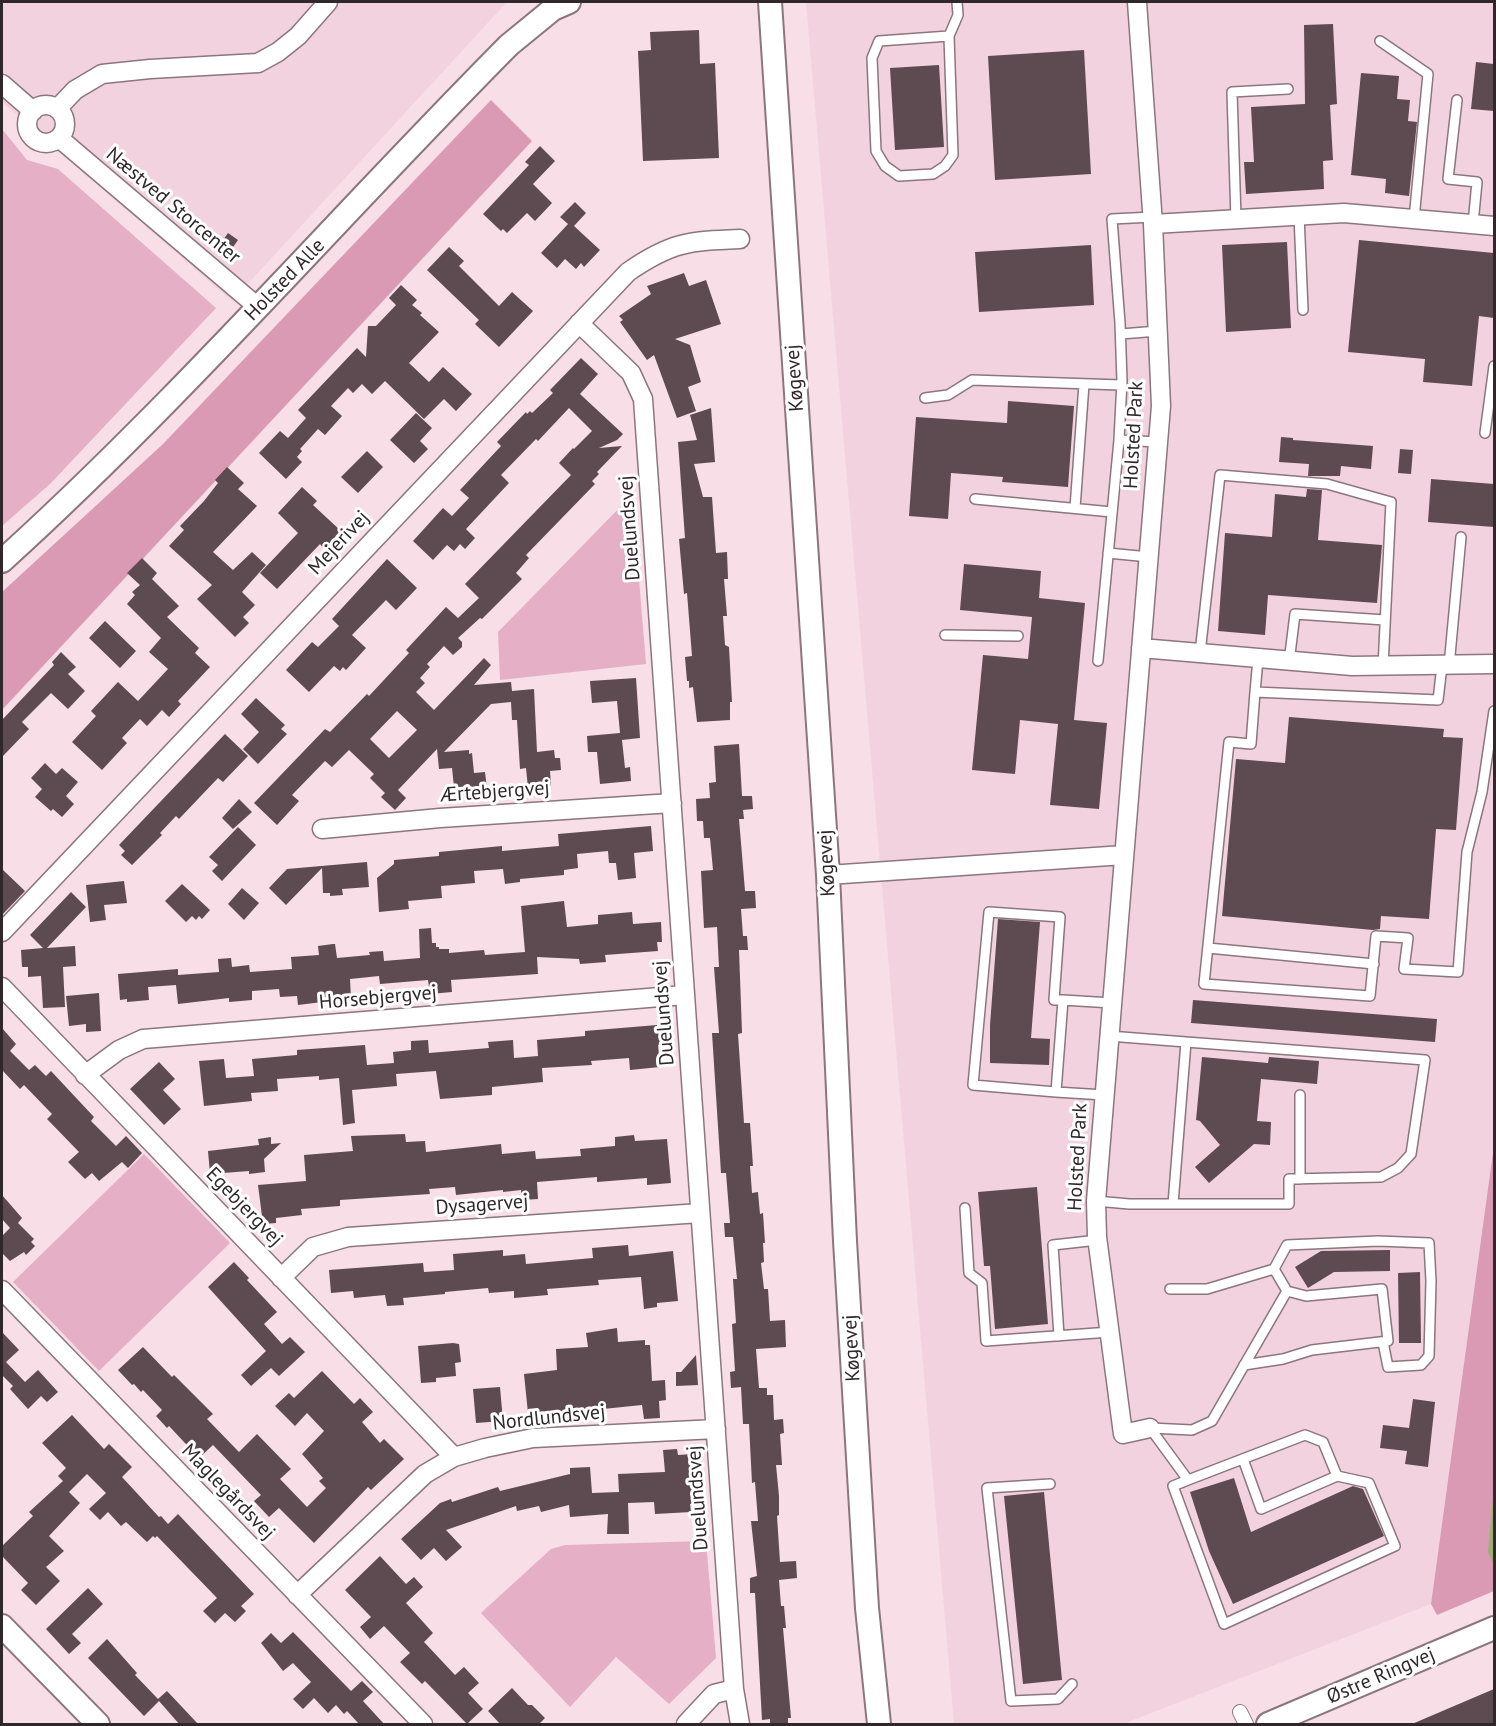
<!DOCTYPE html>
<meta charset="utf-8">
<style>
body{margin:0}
#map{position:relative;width:1496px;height:1726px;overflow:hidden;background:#f7dee7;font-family:"PT Sans",sans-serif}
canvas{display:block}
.frame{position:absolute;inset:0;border:3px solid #30272a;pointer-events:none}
</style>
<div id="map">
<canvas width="1496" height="1726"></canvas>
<div class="frame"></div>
</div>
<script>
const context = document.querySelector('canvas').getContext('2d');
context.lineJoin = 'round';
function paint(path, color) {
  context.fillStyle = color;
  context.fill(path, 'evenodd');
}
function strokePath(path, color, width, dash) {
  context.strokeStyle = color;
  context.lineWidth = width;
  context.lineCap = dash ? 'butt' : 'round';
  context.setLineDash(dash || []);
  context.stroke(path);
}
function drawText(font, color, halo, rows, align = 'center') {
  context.font = font + ' "PT Sans",sans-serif';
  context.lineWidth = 6;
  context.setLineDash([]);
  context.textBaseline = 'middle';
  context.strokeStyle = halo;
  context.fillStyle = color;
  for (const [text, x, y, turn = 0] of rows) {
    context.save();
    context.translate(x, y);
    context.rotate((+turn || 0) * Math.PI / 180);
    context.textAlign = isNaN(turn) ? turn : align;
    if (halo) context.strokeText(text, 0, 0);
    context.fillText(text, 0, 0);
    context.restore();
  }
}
const built = new Path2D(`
 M2 2H507L232 301 2 102Z
 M806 2H1494V1145L1431 1604 1123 1724H954Z`);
const green = new Path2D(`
 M2 129 27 160 58 169 216 308 50 484 2 526Z
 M632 495 646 664 500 680 498 632Z
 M144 1154 230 1243 99 1371 13 1282Z
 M706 1541 716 1658 669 1704 616 1657 570 1707 481 1613 551 1549 565 1545Z`);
const forest = new Path2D(`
 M491 100 532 141 2 710V592L163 444Z
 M1494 1145V1591L1437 1615 1431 1604Z`);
const water = new Path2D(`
 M1494 1488V1565L1488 1552Z`);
const building = new Path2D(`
 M1333 24 1337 104 1330 105 1333 160 1323 161 1324 189 1246 194 1244 162H1254L1251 107 1305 104 1304 25Z
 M699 30 700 64 715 63 719 158 643 161 638 51 651 50 650 32Z
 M1084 50 1091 174 995 180 988 56Z
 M1476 62 1494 64V111L1471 109Z
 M939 65 944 147 895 150 890 68Z
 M1361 73 1399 76 1397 99 1410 100 1408 121 1417 122 1409 196 1385 193 1386 179 1351 175Z
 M540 146 555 161 533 184 552 203 535 221 527 213 507 233 503 229 501 231 483 214 529 165 525 162Z
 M575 202 586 213 574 226 600 250 584 267 581 263 576 269 565 259 557 268 541 253 568 224 560 217Z
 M228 233 238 240 231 250 221 243Z
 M1359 240 1494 253V318L1479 316 1472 386 1423 382 1425 359 1348 352Z
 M1287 242 1291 328 1226 332 1222 245Z
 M1091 245 1094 305 979 312 975 252Z
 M449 247 464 261 459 266 499 306 512 292 533 311 499 347 475 324 479 320 427 270Z
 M684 273 689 286 706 280 721 324 675 339 690 345 701 382 688 387 696 411 677 418 654 355 647 360 620 322 623 320 619 316 651 294 647 286Z
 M401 285 417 300 412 305 422 313 420 315 439 332 409 363 429 382 443 367 472 394 456 411 444 399 424 419 385 381 372 394 362 384 353 393 348 388 331 406 342 416 325 435 318 429 300 449 302 451 297 457 302 462 286 479 259 453 280 431 288 438 306 418 298 410 357 348 366 357 368 326H376L396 305 389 298Z
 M581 358 598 374 580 394 623 434 617 440 599 448 622 446 597 472 599 474 592 481 595 484 526 555 529 558 516 573 522 579 482 619 480 618 458 638 462 642V647L453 655 444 646 427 664 430 667 420 678 425 683 416 692 434 710 484 658 491 665 474 685 511 682 512 691 534 689 537 752 554 750 555 758H560L561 770 550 771 551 786 528 788 526 768 520 769 517 720H512L511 702 491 704 444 752 469 750V754L472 753 474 773 485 772 487 789 475 790V794L455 796 452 768 439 769 437 749 398 790 406 798 395 810 381 797 385 793 370 778 374 774 349 750 332 767 325 761 292 795 299 801 277 825 254 803 325 729 330 732 367 694 369 696 409 653 406 650 446 607 458 618 479 598 465 584 571 475 559 463 573 448 574 449 592 431 569 408 538 441 536 439 501 475 509 483 466 529 475 538 465 549 460 544 454 551 447 545 433 560 413 541 443 508 452 516 469 498 460 490 501 446 497 442 526 412 527 414 530 411 532 413 553 393 550 390ZM397 711 417 730 389 758 370 739Z
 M1008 401 1074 406 1068 487 1002 482 1003 477 951 473 948 519 909 516 916 417 1007 423Z
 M711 408 715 462 694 464 703 497H712L716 553 727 552 728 579H724L727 616H723L725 645 729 647 732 702H730V720L697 722 693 687 689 688V681H687L685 657 692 656 687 593 684 594 679 539 685 538 678 442 697 440 690 415Z
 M416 413 432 428 420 441 428 449 414 463 390 440Z
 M1281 437 1293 438V440L1373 446 1371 469 1341 466 1340 476H1308L1309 464 1279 462Z
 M1400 449 1413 450 1411 474 1398 473Z
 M367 451 383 467 358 493 341 477Z
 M227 467 244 483 238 489 257 506 213 552 233 570 252 552 266 565 242 592 255 605 243 617 249 623 235 637 197 599 212 585 169 546 184 530 180 526 204 501 218 483 215 480Z
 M1431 479 1494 484V527L1428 522Z
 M302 487 317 501 313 505 341 531 324 549 320 544 277 589 260 573 298 533 278 513Z
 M1307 489 1322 490 1318 540 1382 545 1377 603 1268 595 1265 635 1218 631 1225 533 1272 537 1275 494 1306 497Z
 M142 558 157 573 152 579 179 606 167 617 199 648 195 653 210 667 178 701 181 704 169 717 162 710 147 726 140 719 122 738 127 743 102 770 72 742 96 716 91 711 118 682 138 701 168 669 149 652 161 638 127 604 135 595 132 592 140 585 127 573Z
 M387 559 417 588 396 610 386 600 352 635 366 648 346 670 343 667 340 671 334 666 309 692 286 670 312 642 318 647 339 626 332 619Z
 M964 564 1041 571 1039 598 1085 603 1074 720 1107 723 1099 809 1050 805 1058 724 1020 720 1015 774 972 770 983 655 1028 659 1032 617 960 610Z
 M105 621 136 651 120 668 89 638Z
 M61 652 76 667 68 674 85 691 68 709 51 693 22 722 29 729 2 757V720L54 665 52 662Z
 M636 678 640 738 622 740 625 768 630 767 631 781 600 784 597 752H588L587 736 620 733 617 701 592 703 590 681Z
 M256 698 285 725 281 729 287 734 258 764 243 749 259 732 241 714Z
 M1289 717 1444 729 1443 737 1463 738 1456 830 1436 829 1429 919 1381 916 1380 929 1373 930 1222 916 1236 759 1285 763Z
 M225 734 248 756 223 782 218 778 179 819 176 816 160 833 162 835 132 865 121 855 125 851 119 845Z
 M739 744 742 796H752L753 809 743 810 744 819H739L745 891H755L756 908 741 909 743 936H747L748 950H739L742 1033 738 1034 744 1123H750L753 1166H750L752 1193 758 1192 760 1214 763 1213 765 1243H763L764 1262 761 1263 764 1289H768L770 1321 785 1320 786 1347 756 1349 759 1388H767V1395H773L774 1420 783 1419 784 1433 780 1434 782 1465H776L779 1496V1515L777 1516 780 1562 796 1561 797 1578 779 1580 781 1606H784L786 1628H783L791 1718H788V1725H770V1719L762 1720 755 1593H750V1578L757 1576 751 1521H758L755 1482 752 1483 749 1424H743L741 1387 731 1388 730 1372 735 1371 732 1324 736 1323 733 1279H737L733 1237H725L724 1223H730L726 1173H721L712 1033H719L714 967H719L717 927 704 928 701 871 713 870 710 838H704L703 821H697L696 799 710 798 709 783 716 782 714 746Z
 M45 763 56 774 62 768 78 782 66 796 74 804 62 817 53 809 51 811 35 797 42 789 31 778Z
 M239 799 252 812 233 829 222 818Z
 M651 826 653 851 634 853 636 878 618 880 616 863H609L608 851 577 854 578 868 564 870V875L520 879V882L505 884 503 869 474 871 475 883 441 886 442 898 408 901 409 909 379 912 377 878 394 864V860L439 856V852L502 846V851L559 846 558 834Z
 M238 827 256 845 222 881 212 871 218 865 209 857Z
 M367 862 369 887 342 889 343 895 330 896V893H323L322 868 286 905 269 888 287 869Z
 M2 869 25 891 2 915Z
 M124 881 127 903 104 905 106 920 90 922 86 885Z
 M182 884 210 910 202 919 199 916 196 920 192 916 186 922 165 901Z
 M242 888 259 903 244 920 228 904Z
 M71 892 86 907 47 948 75 946 76 966 63 967 65 1007 43 1008 41 976 28 977V967H22L21 950 43 948 30 935Z
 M564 901 567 927 598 924V915L632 912 633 924 661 922 662 942H657L658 951 605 955 606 962 580 964 579 959 537 957 538 974 451 980 452 992 430 994 428 980 380 984 379 976 350 979 351 999 314 1003 298 1005 297 996 280 997 279 989 252 991V1000L229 1002V998L178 1004 176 985 148 987 149 1000 127 1002V999L120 1000 118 974 178 969V975L219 972 218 959 231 958 232 967 249 965 250 972 292 969 291 957 319 955 318 946 333 944H335L337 958 370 955 369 952 383 951 384 961 420 958 419 929 431 928 432 943H436V947H439V949H449V953L484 950 485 955 525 952 521 906Z
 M998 919 1040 922 1031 1038 1050 1039 1049 1065 990 1063V1025Z
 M99 993 101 1031 86 1032V1024L69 1026 66 996Z
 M1193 1000 1437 1019 1435 1042 1191 1023Z
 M657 1025V1028L663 1027 664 1044 658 1045 660 1067 630 1070 629 1058 591 1061 592 1065 542 1068 543 1082 492 1087V1095L440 1099 436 1071 396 1074 397 1086 352 1090 355 1123 343 1125 339 1078 319 1080V1076L277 1079 278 1091 251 1093 252 1101 204 1106 199 1061 224 1059 226 1078 254 1076 252 1059 297 1055V1050L365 1045 367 1065 394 1063 393 1052 411 1050V1041L428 1040 429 1053 489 1048 488 1042 513 1040 514 1058 538 1056 537 1040 585 1036V1031Z
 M2 1028 16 1044 10 1051 29 1070 35 1065 46 1076 51 1071 94 1117 91 1121 116 1146 126 1136 142 1153 128 1168 122 1162 99 1181 92 1173 85 1179 68 1162 79 1152 47 1119 52 1114 24 1085 20 1089 2 1070Z
 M1202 1057 1268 1063 1269 1057 1319 1061 1317 1084 1261 1079 1257 1121 1271 1122 1270 1145 1254 1144 1209 1183 1195 1167 1220 1145 1200 1121 1196 1120Z
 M159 1062 175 1079 163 1090 181 1109 164 1125 130 1089Z
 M405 1134 406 1142 425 1141 426 1152 501 1144 502 1154 535 1151 536 1159 581 1156 580 1149 615 1146V1137L634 1135 635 1141 667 1139 671 1183 647 1185V1178L597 1182V1177L537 1182 538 1199 522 1200 521 1190 503 1192V1190L456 1195 455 1187 429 1189 430 1194 340 1200V1206L301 1209 302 1215 276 1218V1223L263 1224 258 1185 306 1181 304 1155 353 1151 351 1136Z
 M271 1137V1144L281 1143 264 1159 265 1172 249 1174V1171L210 1174 208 1151 259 1145 258 1139Z
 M1037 1187 1048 1324 995 1329 990 1266H984L978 1192Z
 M2 1195 22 1218 18 1223 34 1239 31 1242 35 1246 26 1255 24 1252 10 1261 2 1253V1236L10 1228 2 1219Z
 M628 1245 629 1256 673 1251 678 1301 657 1303V1307L644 1309 641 1277 598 1280 599 1285 547 1289 548 1295 514 1298V1291L489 1293 488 1288 445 1292V1294L403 1298 404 1305 387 1306 385 1295 354 1298 353 1291 331 1293 329 1270 423 1263 424 1272 454 1270 453 1254 503 1250V1256L525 1254 526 1264 593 1258 592 1248Z
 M1390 1250V1271L1334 1272 1308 1288 1295 1267 1321 1251Z
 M234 1262 249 1278 247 1280 277 1312 264 1324 282 1344 290 1337 305 1352 279 1376 271 1368 251 1386 241 1375 266 1351 208 1287Z
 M1420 1272 1421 1343H1399L1398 1273Z
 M617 1328 618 1342 645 1340V1345H650L652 1381 665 1380 666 1400 659 1401 660 1418 644 1419 642 1405 603 1409V1414L550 1418 549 1411 528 1413 524 1374 557 1370 556 1349 588 1347 586 1333Z
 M2 1332 19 1350 6 1362 25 1382 38 1370 58 1392 47 1402 41 1396 28 1409 10 1389 13 1386 2 1375Z
 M453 1343 459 1344 461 1362 455 1363 456 1376 436 1378V1382L421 1383 418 1346Z
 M143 1347 172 1377 174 1375 213 1414 207 1419 239 1452 257 1434 291 1469 280 1479 307 1507 326 1488 319 1481 323 1478 302 1454 324 1431 307 1413 295 1426 275 1406 289 1393 294 1398 322 1371 354 1404 360 1398 373 1412 362 1422 380 1443 384 1439 404 1459 371 1490 368 1487 314 1543 279 1508 269 1517 254 1501 261 1495 213 1445 199 1458 169 1426 167 1428 156 1416 162 1410 143 1390 141 1392 134 1384 132 1385 118 1370Z
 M696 1355 698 1385 676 1386V1372H681Z
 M500 1387 503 1421 476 1423 473 1389Z
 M1413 1399 1435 1402 1428 1467 1405 1464 1407 1451 1380 1448 1383 1425 1409 1428Z
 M72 1415 104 1449 109 1444 132 1467 122 1477 159 1517 161 1516 168 1524 178 1514 254 1594 241 1606 246 1611 235 1622 225 1613 215 1623 203 1611 217 1598 157 1536 155 1538 153 1536 147 1542 126 1522 121 1526 108 1512 100 1520 89 1509 106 1493 87 1474 69 1492 80 1503 49 1536 64 1551 46 1567 60 1581 36 1605 21 1590 28 1583 2 1556V1546L33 1516 29 1512 63 1481 58 1476 66 1468 42 1443Z
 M677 1449 678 1455 693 1454 697 1504H690L691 1512 655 1514 654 1502 628 1503 629 1534H607L608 1514 570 1517 569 1505 541 1512 539 1506 517 1511 516 1506 446 1530 462 1547 446 1561 434 1548 421 1560 401 1539 440 1503 451 1499 452 1502 498 1487 500 1491 570 1474V1468L590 1467 592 1493 619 1492 618 1474 665 1472 663 1450Z
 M1234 1478 1251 1532 1353 1486 1363 1489 1384 1536 1233 1604 1209 1551 1190 1492Z
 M1044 1492 1062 1680 1023 1684 1004 1496Z
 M380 1556 406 1584 414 1577 423 1587 406 1603 433 1633 424 1642 455 1675 464 1667 479 1683 468 1693 483 1709 467 1724 425 1681 422 1684 400 1662 410 1653 384 1626 370 1639 360 1627 371 1617 345 1590Z
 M88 1588 103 1604 72 1634 81 1643 69 1654 46 1629Z
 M293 1632 351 1691 362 1681 373 1692 363 1701 385 1725H360L347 1711 344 1714 336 1705 328 1713 314 1698 303 1709 293 1699 311 1682 293 1663 283 1671 261 1643 271 1633 281 1643Z
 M107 1639 137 1673 135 1675 158 1699 167 1691 199 1725H180L159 1701 144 1716 88 1658Z
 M512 1688 528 1705H532L545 1718 538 1725H501L488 1711Z
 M1494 1689V1725H1412V1724Z`);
const service = new Path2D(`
 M949 36 879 41 872 58 876 151 885 166 899 176 933 174 945 166 953 155 949 36 958 15 957 2
 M1380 41 1428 74 1414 219
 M1457 100 1448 179 1477 182 1473 224
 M1299 215 1303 310
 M1236 219 1232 92 1288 89
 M1121 334 1158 331
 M925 398 948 395 972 380 1121 385
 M1485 433 1494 366
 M1119 440 1158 442
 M975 499 1112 512
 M1075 508 1084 384
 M1108 553 1149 557
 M945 635 1018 636
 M1200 653 1220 475 1327 484 1391 502 1383 667
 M1258 659 1255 692 1438 700 1442 666
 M1098 661 1119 440 1122 381 1120 323 1112 219 1153 217
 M1289 662 1295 614 1385 620
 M1449 666 1461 537
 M1255 692 1251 744 1229 742 1204 984 1370 996 1376 936 1408 938 1404 969 1458 972 1467 852 1482 792 1494 711
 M1208 948 1374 964
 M1109 1036 1186 1042 1173 1204
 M1056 1092 973 1085 989 912 1060 917 1054 1000H1063
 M1104 1095 1056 1092 1063 1000 1112 1003
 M1300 1179V1095
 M1096 1201 1129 1204H1289V1179L1381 1177 1398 1168 1411 1154 1425 1060 1186 1042
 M965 1208 969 1273 982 1283 986 1341 1110 1332
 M1274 1269 1287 1245 1378 1241 1429 1243 1431 1281 1429 1356 1421 1365 1388 1367 1383 1342
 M1059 1336 1053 1245 1098 1240
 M1244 1365 1283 1359 1312 1350 1388 1341 1382 1289 1306 1296 1287 1291
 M1150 1428 1188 1480 1305 1435 1323 1442 1337 1476 1261 1509 1243 1459
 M1150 1428 1192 1430 1212 1421 1287 1291 1274 1269 1207 1289H1170
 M1188 1480 1173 1486 1224 1624 1395 1546 1369 1483 1337 1476
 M1050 1484 987 1488 1011 1701 1058 1699 1072 1684`);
const pedestrian = new Path2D(`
 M1240 1712 1246 1724`);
const minor = new Path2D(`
 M1137 2 1153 224 1161 406 1096 1201 1097 1237 1123 1434 1150 1428
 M2 84 33 111
 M27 124a19 19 0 1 1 38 0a19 19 0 1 1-38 0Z
 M57 109 75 90 102 74 150 69 258 63 278 52 298 36 328 2
 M59 138 259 308
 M1153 224 1344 213 1494 226
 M579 323 631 373 643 399 734 1689 740 1724
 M1141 648 1352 666 1494 664
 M322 829 440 818 672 803
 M828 875 1124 855
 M2 932 628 272C671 242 689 241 740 239
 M2 987 454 1457
 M85 1075 119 1050 143 1039 685 995
 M281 1278 313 1247 348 1237 700 1213
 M2 1290 423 1724
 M297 1595 425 1474 454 1457 485 1448 533 1438 716 1429
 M686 1724 714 1694 734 1689`);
const tertiary = new Path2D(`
 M770 2 828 875 845 1241 867 1608 879 1724
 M2 561C181 399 339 216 509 45L553 9 569 2
 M2 1626 98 1724
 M1268 1724 1494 1628`);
const streetNames = [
 ["Næstved Storcenter",173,206,40],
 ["Holsted Alle",285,280,-46],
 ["Køgevej",795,378,-94],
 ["Holsted Park",1134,435,-87],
 ["Duelundsvej",630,528,-94],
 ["Mejerivej",339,543,-47],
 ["Ærtebjergvej",495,792,-4],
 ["Køgevej",827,863,-93],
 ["Horsebjergvej",378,998,-5],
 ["Duelundsvej",664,1013,-94],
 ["Holsted Park",1078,1157,-87],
 ["Dysagervej",482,1205,-4],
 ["Egebjergvej",244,1207,46],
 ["Køgevej",852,1348,-93],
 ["Nordlundsvej",549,1418,-6],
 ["Maglegårdsvej",228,1492,46],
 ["Duelundsvej",698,1498,-94],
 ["Østre Ringvej",1381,1676,-23]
];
paint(built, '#f3d2df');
paint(green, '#e5afc5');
paint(forest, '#da9ab4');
paint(water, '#9baf75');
paint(building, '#5e4a51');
strokePath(service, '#8b767e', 12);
strokePath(pedestrian, '#8b767e', 16);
strokePath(minor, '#8b767e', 21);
strokePath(tertiary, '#8b767e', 26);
strokePath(service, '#fff', 9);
strokePath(pedestrian, '#fff', 14);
strokePath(minor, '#fff', 18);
strokePath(tertiary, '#fff', 22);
drawText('20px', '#30272a', '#fff', streetNames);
</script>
